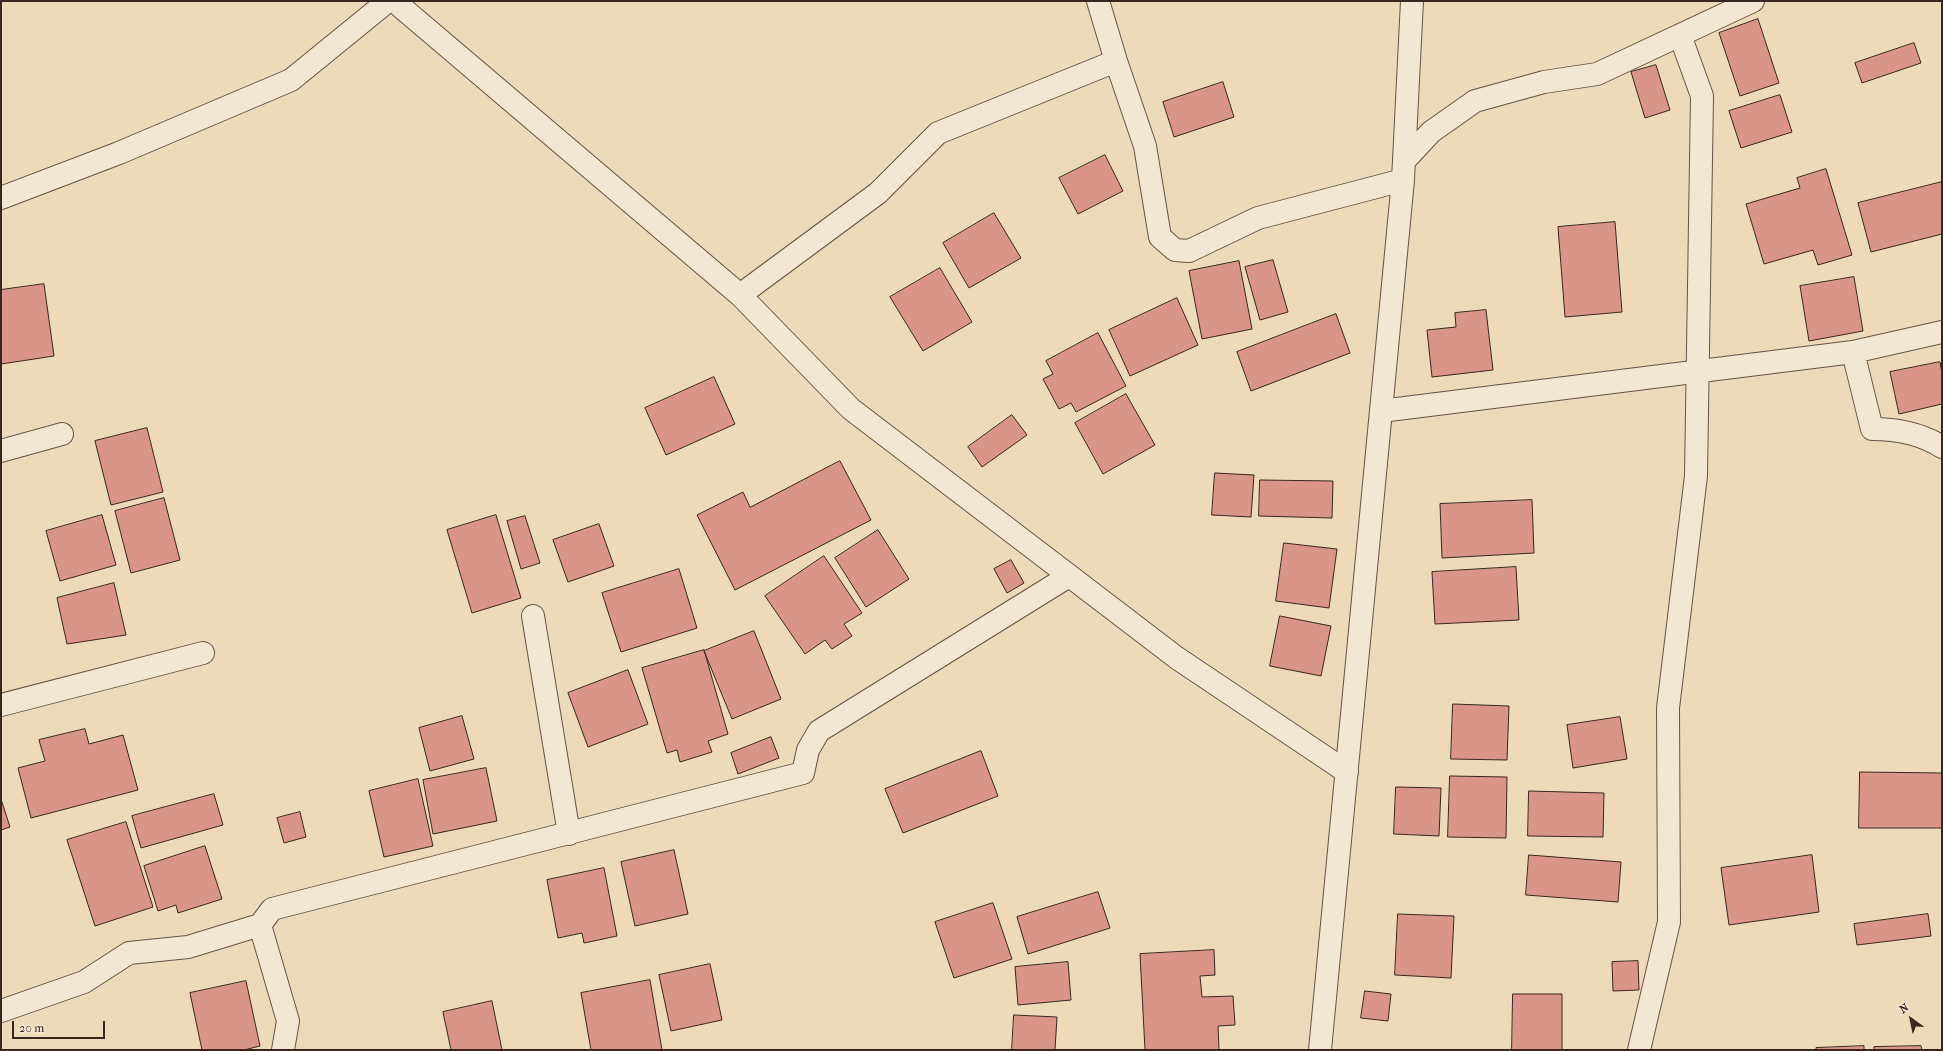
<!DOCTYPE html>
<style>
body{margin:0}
#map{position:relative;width:1943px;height:1051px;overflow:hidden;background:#eddabb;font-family:"IM FELL French Canon",serif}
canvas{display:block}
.frame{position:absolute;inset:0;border:2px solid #39261f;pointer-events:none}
.north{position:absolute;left:1891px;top:999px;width:40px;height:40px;-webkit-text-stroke:3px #f3e7d3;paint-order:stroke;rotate:327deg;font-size:11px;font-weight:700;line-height:16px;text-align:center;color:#39261f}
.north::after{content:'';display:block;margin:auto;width:14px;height:18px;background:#39261f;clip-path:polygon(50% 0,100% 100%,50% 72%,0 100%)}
.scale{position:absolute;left:12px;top:1021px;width:93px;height:18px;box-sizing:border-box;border:2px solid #39261f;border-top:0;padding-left:5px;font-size:12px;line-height:14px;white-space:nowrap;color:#39261f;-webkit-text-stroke:3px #f3e7d3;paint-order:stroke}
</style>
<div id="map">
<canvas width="1943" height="1051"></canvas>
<div class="frame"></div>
<div class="north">N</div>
<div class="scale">20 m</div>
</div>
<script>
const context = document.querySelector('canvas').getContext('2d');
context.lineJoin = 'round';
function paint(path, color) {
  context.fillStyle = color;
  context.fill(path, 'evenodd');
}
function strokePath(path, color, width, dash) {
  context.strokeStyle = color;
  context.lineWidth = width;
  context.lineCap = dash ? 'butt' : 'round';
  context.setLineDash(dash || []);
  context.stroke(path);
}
const building = new Path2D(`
 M1758 19 1779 83 1740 96 1719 33Z
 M1914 43 1921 63 1862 83 1855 63Z
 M1656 65 1670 110 1645 118 1631 72Z
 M1223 82 1234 117 1174 137 1163 102Z
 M1780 95 1792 132 1741 148 1729 111Z
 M1105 155 1123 191 1078 214 1059 178Z
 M1826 169 1852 255 1818 265 1813 250 1764 264 1746 204 1800 188 1797 178Z
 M1942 182V234L1871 252 1858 203Z
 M994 213 1021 258 969 288 943 243Z
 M1615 222 1622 312 1565 317 1558 227Z
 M1273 260 1288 312 1260 320 1245 267Z
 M1239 261 1252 329 1202 339 1189 271Z
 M940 268 972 322 923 351 890 297Z
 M1854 277 1863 331 1809 341 1800 286Z
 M44 284 54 356 1 364V290Z
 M1177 298 1198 345 1130 376 1109 330Z
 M1486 310 1493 370 1432 377 1427 330 1456 327 1455 313Z
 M1336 314 1350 353 1251 391 1237 352Z
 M1098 333 1126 386 1076 412 1071 403 1059 409 1043 379 1053 374 1046 361Z
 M1940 362 1942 373V404L1899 414 1890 372Z
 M714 377 735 424 666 455 645 408Z
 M1126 394 1155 445 1103 474 1075 423Z
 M1012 415 1027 435 982 467 968 447Z
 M147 428 163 492 111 505 95 441Z
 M840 461 871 520 735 590 697 515 743 492 750 507Z
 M1215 473 1254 475 1251 517 1212 515Z
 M1260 480 1333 481 1332 518 1259 516Z
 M164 498 180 560 131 573 115 511Z
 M1532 500 1534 553 1442 558 1440 504Z
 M102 515 116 565 60 581 46 531Z
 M496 515 521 598 472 613 447 530Z
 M525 516 540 563 521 569 507 521Z
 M599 524 614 566 568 582 553 540Z
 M878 530 909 579 866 607 835 558Z
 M1284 543 1337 549 1329 608 1276 601Z
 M824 556 862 613 844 624 852 636 832 649 825 640 805 654 765 596Z
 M1011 560 1024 583 1007 593 994 569Z
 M1516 567 1519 620 1435 624 1432 572Z
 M679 569 697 628 621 652 602 593Z
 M114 583 126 635 67 644 57 598Z
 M1280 616 1331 626 1321 676 1270 666Z
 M754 631 781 699 732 719 704 651Z
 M704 650 728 734 708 741 712 752 680 762 677 750 667 753 642 668Z
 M628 670 648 724 588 747 568 693Z
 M1453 704 1509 706 1507 760 1451 759Z
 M462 716 474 759 430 771 419 728Z
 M1620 717 1627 759 1573 768 1567 725Z
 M85 729 89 744 123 735 138 790 31 818 18 768 45 761 39 740Z
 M771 737 779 758 738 774 731 753Z
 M981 751 998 796 903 833 885 789Z
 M486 768 497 821 433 834 423 780Z
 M1860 772 1942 773V828H1859Z
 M1450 776 1507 777 1506 838 1448 837Z
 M418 779 433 846 384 857 369 791Z
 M1396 787 1441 788 1439 836 1394 834Z
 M1529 791 1604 793 1603 837 1528 836Z
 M214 794 223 825 141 848 132 816Z
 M1 799 10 827 1 830Z
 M300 812 306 837 284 843 277 818Z
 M126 822 153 907 95 926 67 840Z
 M205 846 222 899 178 913 176 905 158 911 144 866Z
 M674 850 688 914 635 926 621 862Z
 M1529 855 1621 862 1618 902 1526 895Z
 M1812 855 1819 912 1729 925 1721 868Z
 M604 868 617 936 584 943 582 933 558 938 547 880Z
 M1098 892 1110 928 1028 954 1017 917Z
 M993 903 1012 959 954 978 935 922Z
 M1398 914 1454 916 1451 978 1395 975Z
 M1928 914 1931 936 1857 945 1854 924Z
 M1214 950 1215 975 1200 976 1202 997 1233 996 1235 1025 1218 1026 1219 1050H1145L1140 954Z
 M1638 961 1639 990 1613 991 1612 962Z
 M1068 962 1071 1000 1018 1005 1015 967Z
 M710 964 722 1020 671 1031 659 975Z
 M650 980 662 1050H591L581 993Z
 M246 981 260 1046 244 1050H202L190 993Z
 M1365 991 1391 994 1388 1021 1361 1018Z
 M1513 994H1562V1050H1512Z
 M492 1001 502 1050H451L443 1012Z
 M1014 1015 1057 1017 1055 1050H1012Z
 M1864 1046V1050H1816V1048Z
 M1921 1046 1922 1050H1874V1047Z`);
const minor = new Path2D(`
 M396 1 400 6 740 295 851 409 1177 658 1347 772
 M1098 1 1116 61 1145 146 1160 237 1175 250 1189 251 1258 218 1403 180
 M1404 161 1431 132 1475 101 1544 82 1597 74 1753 1
 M1 198 119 153 291 80 388 1
 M740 295 878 193 938 133 1116 61
 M1853 352 1872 429C1896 429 1922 434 1942 447
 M1381 411 1853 352 1942 332
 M1 451 62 434
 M533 616 569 834
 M1 705 203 653
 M260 925 288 1021 283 1050
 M1 1011 84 982 129 953 188 947 260 925 272 909 803 773 808 750 819 731 1069 576
 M1320 1050 1403 180 1412 1
 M1639 1050 1669 922 1668 708 1696 476 1702 96 1680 35`);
paint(building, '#d9958a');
strokePath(building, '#39261f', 1);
strokePath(minor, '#665346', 24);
strokePath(minor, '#f3e7d3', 22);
</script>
